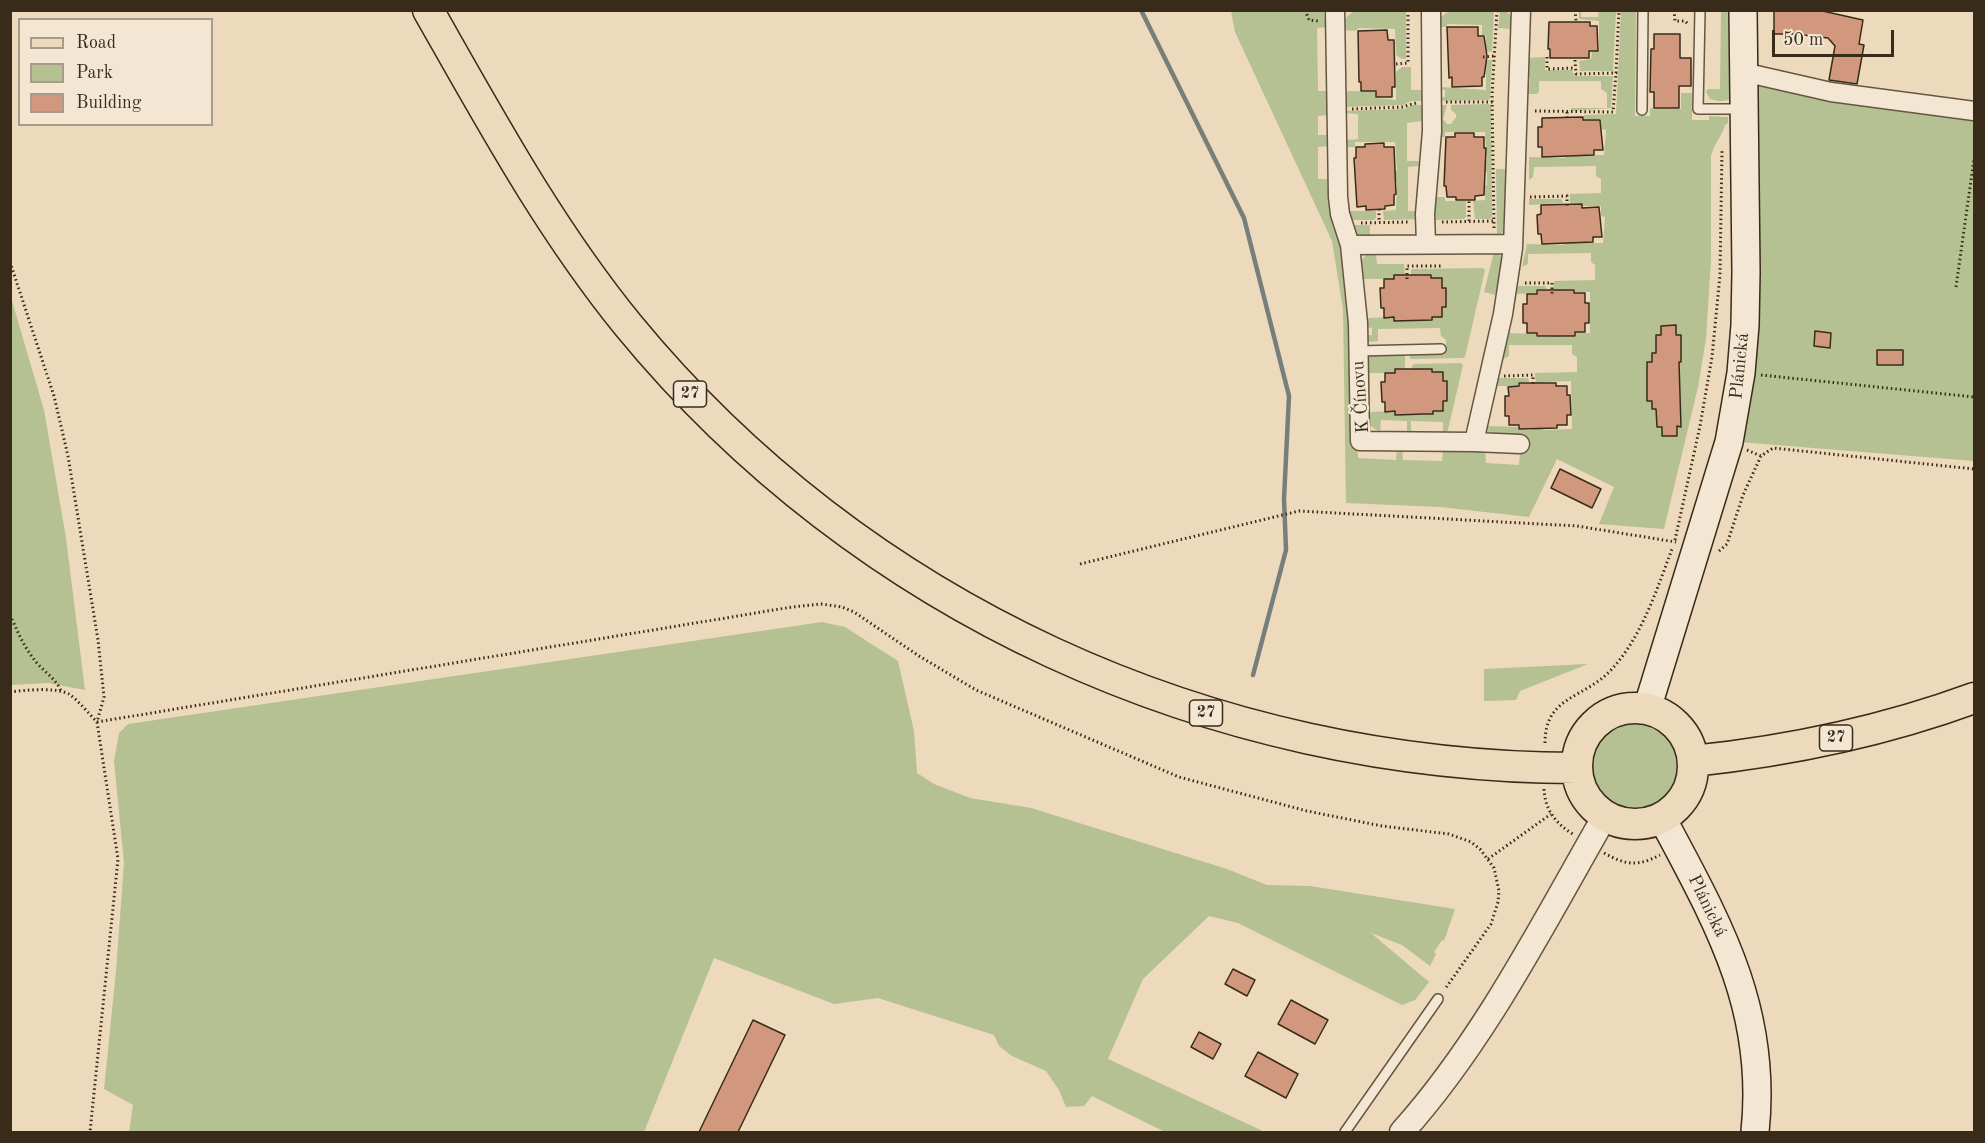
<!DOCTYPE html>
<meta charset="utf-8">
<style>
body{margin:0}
#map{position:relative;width:1985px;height:1143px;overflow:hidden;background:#edd9bc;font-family:"Old Standard TT",serif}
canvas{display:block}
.frame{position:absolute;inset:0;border:12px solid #382b1a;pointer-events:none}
.legend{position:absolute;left:18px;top:18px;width:195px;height:108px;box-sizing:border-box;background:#f3e6d3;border:2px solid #a89b89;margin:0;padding:8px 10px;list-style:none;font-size:18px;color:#382b1a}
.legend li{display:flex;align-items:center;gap:12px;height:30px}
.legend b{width:30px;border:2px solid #a89b89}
.scale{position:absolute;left:1772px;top:30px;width:122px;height:27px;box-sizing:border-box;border:3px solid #382b1a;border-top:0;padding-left:8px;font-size:18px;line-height:21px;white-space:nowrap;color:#382b1a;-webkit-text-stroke:4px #f3e6d3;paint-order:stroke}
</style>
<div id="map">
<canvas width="1985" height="1143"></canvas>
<div class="frame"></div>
<ul class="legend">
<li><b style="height:8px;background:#edd9bc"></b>Road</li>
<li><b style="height:16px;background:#b5c093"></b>Park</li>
<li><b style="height:16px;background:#d2987d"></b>Building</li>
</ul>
<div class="scale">50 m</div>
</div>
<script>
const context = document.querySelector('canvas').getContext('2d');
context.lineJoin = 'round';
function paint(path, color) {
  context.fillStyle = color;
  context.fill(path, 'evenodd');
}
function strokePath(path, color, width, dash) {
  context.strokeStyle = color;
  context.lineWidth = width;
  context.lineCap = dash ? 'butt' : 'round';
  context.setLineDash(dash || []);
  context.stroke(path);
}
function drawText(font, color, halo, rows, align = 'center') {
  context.font = font + ' "Old Standard TT",serif';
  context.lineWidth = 4.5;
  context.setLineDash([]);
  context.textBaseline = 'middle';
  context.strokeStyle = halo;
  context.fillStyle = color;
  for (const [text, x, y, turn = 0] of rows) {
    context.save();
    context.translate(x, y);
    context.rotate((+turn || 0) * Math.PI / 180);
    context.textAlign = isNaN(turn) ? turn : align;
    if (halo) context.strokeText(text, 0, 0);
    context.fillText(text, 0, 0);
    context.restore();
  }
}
const green = new Path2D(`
 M1231 11H1324V17H1329L1328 27 1317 28 1318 91H1329L1330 115 1318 116V135H1329L1330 146 1318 147V179H1329L1347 281 1358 458 1396 460 1397 447 1402 448 1403 460 1442 461 1443 451H1485L1486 463 1519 465 1520 453H1523V438L1487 434 1488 426 1518 427V430H1533V423H1543V430L1572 429 1571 381 1545 382 1544 385H1536L1535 373 1577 372V357L1572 354V345H1509V356L1503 359 1508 333 1536 334V337H1551V330H1561L1562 337H1576V333H1590V292H1575V289H1563V293H1553L1554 281 1595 280V265L1591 262V253L1528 254V264L1522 267 1527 244 1564 245 1565 241 1574 240 1575 243H1603L1605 217 1601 216V206H1583L1582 203H1570V194L1601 193V179L1596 176V166L1534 167 1533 177 1529 180V157L1565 158 1566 153 1575 154V156L1604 155 1606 130 1602 129 1601 119H1584V115L1616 114 1621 11H1636L1635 116H1650V109L1653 107V109H1681V93H1692V120H1709V116L1728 117V123L1725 125C1722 136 1714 144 1711 156V259L1706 339 1698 387 1664 529 1599 524 1614 487 1557 459 1529 517 1440 507 1346 503 1343 309 1332 241 1235 32Z
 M1356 11H1406V59H1402L1396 55 1395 29 1359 28 1355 31 1345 30C1342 21 1347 14 1356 11Z
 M1449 11H1494L1492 52 1486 51V35H1482V25L1447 24V27H1440L1441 17Z
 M1500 11H1506C1513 16 1514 21 1511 29L1498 28Z
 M1579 11H1581V17H1598L1599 11H1616L1613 71H1580L1579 61 1591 59 1592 52 1599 51V21L1579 19Z
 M1721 11H1737L1734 97C1727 102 1718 102 1710 99L1706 92 1708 89H1720Z
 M1545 57V70H1572L1574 76H1613L1611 108 1571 111V108H1607V93L1601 89V81H1539V92L1536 94H1524L1525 89 1529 88 1530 78 1526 77 1527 58Z
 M1488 60H1492L1490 99 1488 100 1435 101V98L1445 97V90L1440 89 1441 87 1486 90V62Z
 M1402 67H1411V90H1423L1425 101H1411L1403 105 1345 107 1346 93 1348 91 1375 92 1376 98 1396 100V72Z
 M1749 84 1974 120V461L1739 442Z
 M1489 104 1491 106 1492 217 1490 219H1475L1473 201 1485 200V186L1487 185V172L1482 171V161H1487L1485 132H1445V137H1436L1435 105H1447L1443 119 1447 124H1451L1456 117V114L1451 110V105Z
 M1412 105H1425L1423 121 1407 123V161H1418L1420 164 1418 166 1408 167V211H1419L1420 219 1384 220 1383 211 1396 210 1397 182H1392V171H1397L1395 142H1355V147H1347V140L1358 139V114L1346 113 1345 111 1404 109Z
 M1496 169H1509L1505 231 1497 236Z
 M1436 197H1445V201H1466V217L1464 219 1431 220 1432 208 1435 206Z
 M1529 199H1561L1563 203 1529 205Z
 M1349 211H1376V218L1374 220H1348Z
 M1349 225H1370V236L1357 237Z
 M1494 252 1501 256 1503 265 1495 295 1484 292Z
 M1371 253 1376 254 1377 264H1404L1405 275 1394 279H1362C1361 267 1358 258 1371 253Z
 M1483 268 1485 270 1465 357 1463 358 1410 359V355H1445L1446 340 1441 336 1440 328 1378 329V341L1367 342 1365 335H1372V328L1365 327 1366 318 1394 317 1395 321 1432 320V317H1442V307H1446V288H1442V278H1431V275H1421L1411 279V270L1413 269Z
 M1518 286H1545L1547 289H1536V293L1516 294Z
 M10 294 44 410 66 538 85 690 48 683 11 685Z
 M1405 355V369L1395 373H1368L1366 357 1369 356Z
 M1461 363 1463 365 1447 434 1443 432V422L1411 421V433H1407V421L1381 420 1380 432 1369 425V412L1395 411 1396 415 1433 414V411H1443V401H1447L1443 381 1432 372V369H1422V372H1412V366L1414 364Z
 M1499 378H1528L1529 382H1518V386H1497Z
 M822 622 845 627 898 661 914 731 917 773 934 784 970 798 1031 808 1227 869 1267 885 1310 886 1455 909 1444 941 1442 940 1434 952 1436 954 1430 966 1402 945 1371 933 1429 982 1415 1000 1402 1005 1238 923 1209 916 1143 979 1108 1059 1265 1132H1165L1092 1096 1084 1106 1066 1107 1059 1090 1046 1071 1012 1056 999 1046 994 1035 878 998 834 1004 714 958 644 1132H129L133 1105 104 1089 116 971 124 863 114 761 119 733 128 724Z
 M1588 664 1520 691 1516 700 1484 701V669Z
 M1590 766a45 45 0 1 1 90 0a45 45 0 1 1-90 0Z`);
const stream = new Path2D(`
 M1141 10 1244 218 1289 396 1284 499 1286 550 1253 675`);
const building = new Path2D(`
 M1774 10H1818L1863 20 1859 44 1864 45 1857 84 1829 80 1835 46 1828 38 1795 34H1774Z
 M1549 22H1590V26H1597L1598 51H1589V58H1550V49H1548Z
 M1447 27H1478V36H1484L1487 56 1484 77H1482V86L1452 87V77L1449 78Z
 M1387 30 1388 40H1394L1395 87H1392V97H1376V91H1361V82H1359L1358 31Z
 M1654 34H1680V58H1691V86H1679V108H1654V92H1650L1651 49H1654Z
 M1583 117V120H1600L1603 150H1594V155L1542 157V147H1538V127H1542V118Z
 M1455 133H1474V137H1484V148H1486L1484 195 1475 196V200H1456V197H1447L1446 186H1444L1446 137H1455Z
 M1384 143V147H1394L1396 194 1394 195V205L1385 206V209L1366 210V206L1357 207 1354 158H1356V147H1365V144Z
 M1582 204V208L1599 207 1602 237H1593V242L1542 244 1541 234H1538L1537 215 1541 214V205Z
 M1394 275H1431V278H1442V288H1446V307H1442V317H1432V320L1394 321V317L1384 318V308H1381L1380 288H1384V279H1394Z
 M1537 290H1574V293H1585V303H1589V323H1585V332H1575V336H1537V333H1527V323H1523V304H1527V294H1537Z
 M1676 325V335H1681V362H1679L1681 427 1677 426V436H1662V427H1657L1656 409H1652V401H1647V362H1652V353H1656V335H1661V326Z
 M1815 331 1831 333 1830 348 1814 346Z
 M1877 350H1903V365H1877Z
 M1395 369H1432V372H1443V381H1447V401H1443V411H1433V414H1424L1395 415V411L1385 412V402H1382L1381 382H1385V373H1395Z
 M1519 383H1556V386H1567V395H1570L1571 415H1567V425H1557V428L1519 429V425H1509V416H1505V396H1509L1508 387 1519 386Z
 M1560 469 1601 489 1592 508 1551 488Z
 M1233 969 1255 980 1247 996 1225 984Z
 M1291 1000 1328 1020 1315 1044 1278 1024Z
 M753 1020 785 1035 738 1132H699Z
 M1199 1032 1221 1044 1213 1059 1191 1047Z
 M1258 1052 1298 1074 1286 1098 1245 1076Z`);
const path = new Path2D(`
 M1305 10 1309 20 1319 21
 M1575 10 1576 21
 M1674 10 1675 21H1685L1688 24
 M1483 57 1494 56
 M1547 57V69L1575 68
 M1575 60 1576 74 1616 73 1619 10
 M1396 64 1408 63V10
 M1446 102H1493
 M1352 109 1402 107 1416 103
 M1535 111 1613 112 1616 73
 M1567 112V120
 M1530 197 1567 196V208
 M1379 209V222
 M1469 221V200
 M1442 222 1494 221
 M1361 223 1408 222
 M1494 228 1492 95 1497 10
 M10 262 54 396 68 456 98 640 104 697 97 722 118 859 90 1132
 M1407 279V266H1443
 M1525 283H1552V294
 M1956 287 1974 159
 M1761 375 1974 397
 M1504 376 1533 375V386
 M1747 450 1761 456
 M1675 540 1700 426 1712 357 1720 275 1722 151
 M1719 551 1727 544 1743 495 1761 456 1773 448 1974 469
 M1080 564 1299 511 1577 526 1676 542
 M10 615C17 630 23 645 33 658 41 670 56 678 61 691
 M10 692C26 690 55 687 69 694 79 701 88 713 97 722
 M97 722 792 607 821 604 842 607 854 612 919 656 976 690 1179 777 1307 811 1382 826 1449 834 1471 842 1480 849 1494 868 1499 891 1498 902 1491 924 1445 989
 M1545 743C1545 695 1585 699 1612 669 1642 636 1657 589 1672 549
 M1544 789C1545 810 1556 824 1573 834
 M1604 853C1626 865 1637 867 1660 855
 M1488 859 1551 814`);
const service = new Path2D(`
 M1700 10 1698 109H1741
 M1642 110 1643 10
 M1358 351 1441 349
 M1345 1132 1438 999`);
const minor = new Path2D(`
 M1335 10 1338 197 1340 214 1350 245 1513 244
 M1743 72 1831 92 1974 111
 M1426 244 1425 214 1432 131 1431 10
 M1350 245 1358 323 1360 441 1474 442
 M1520 444 1474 442 1503 314 1513 248 1521 10`);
const tertiary = new Path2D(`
 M1402 1132C1484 1041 1544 922 1605 816`);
const secondary = new Path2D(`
 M1647 709 1729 442 1741 373 1745 325 1746 272 1743 10
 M1662 818C1718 923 1768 1009 1755 1132`);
const primary = new Path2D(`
 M428 10C490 119 549 228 628 325 861 609 1211 767 1577 768
 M1577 766a58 58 0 1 1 116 0a58 58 0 1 1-116 0Z
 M1693 761C1789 751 1884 731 1974 698`);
const shields = [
 [690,394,33],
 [1206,713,33],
 [1836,738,33]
];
const shieldNames = [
 ["27",690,394],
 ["27",1206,713],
 ["27",1836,738]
];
const streetNames = [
 ["Plánická",1740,366,-84],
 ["K Čínovu",1361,397,-94],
 ["Plánická",1707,906,64]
];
paint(green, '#b5c093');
strokePath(stream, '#767f7c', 4.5);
paint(building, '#d2987d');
strokePath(building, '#382b1a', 1.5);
strokePath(service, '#655642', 12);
strokePath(minor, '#655642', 21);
strokePath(tertiary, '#655642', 27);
strokePath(secondary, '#382b1a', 30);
strokePath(primary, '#382b1a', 33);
strokePath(path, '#382b1a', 3, [1.5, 3]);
strokePath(service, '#f3e6d3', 9);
strokePath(minor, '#f3e6d3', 18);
strokePath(tertiary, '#f3e6d3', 24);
strokePath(secondary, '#f3e6d3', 27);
strokePath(primary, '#edd9bc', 30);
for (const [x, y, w] of shields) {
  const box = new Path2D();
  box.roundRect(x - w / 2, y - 13, w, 26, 4.5);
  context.fillStyle = '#f3e6d3';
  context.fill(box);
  strokePath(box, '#382b1a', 1.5);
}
drawText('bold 16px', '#382b1a', null, shieldNames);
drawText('18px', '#382b1a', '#f3e6d3', streetNames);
</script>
